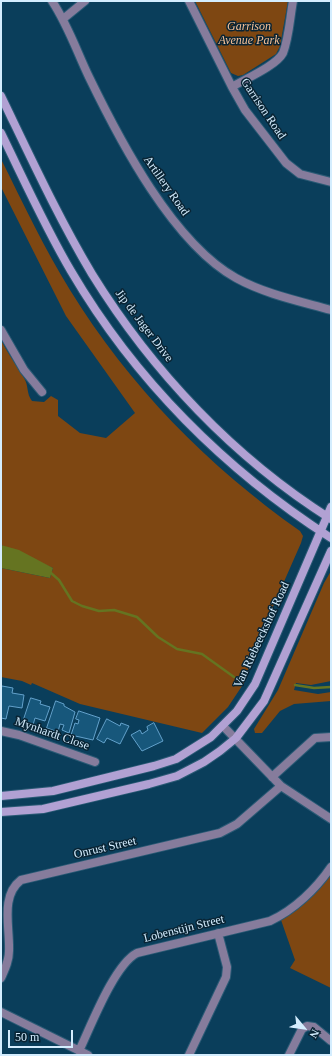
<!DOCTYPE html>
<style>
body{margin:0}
#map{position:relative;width:332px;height:1056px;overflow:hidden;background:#0a3e5b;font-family:Georgia,serif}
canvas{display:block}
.frame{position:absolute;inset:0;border:2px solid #d4edfe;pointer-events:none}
.north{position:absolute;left:284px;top:1008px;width:40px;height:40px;-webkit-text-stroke:3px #092434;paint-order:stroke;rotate:119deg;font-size:11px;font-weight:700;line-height:16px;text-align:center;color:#d4edfe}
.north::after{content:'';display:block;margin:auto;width:14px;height:18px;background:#d4edfe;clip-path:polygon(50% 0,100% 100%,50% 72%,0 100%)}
.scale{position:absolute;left:8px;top:1030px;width:65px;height:18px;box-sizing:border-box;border:2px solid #d4edfe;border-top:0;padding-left:5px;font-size:12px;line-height:14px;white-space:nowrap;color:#d4edfe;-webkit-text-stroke:3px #092434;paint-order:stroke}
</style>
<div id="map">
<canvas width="332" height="1056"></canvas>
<div class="frame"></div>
<div class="north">N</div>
<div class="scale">50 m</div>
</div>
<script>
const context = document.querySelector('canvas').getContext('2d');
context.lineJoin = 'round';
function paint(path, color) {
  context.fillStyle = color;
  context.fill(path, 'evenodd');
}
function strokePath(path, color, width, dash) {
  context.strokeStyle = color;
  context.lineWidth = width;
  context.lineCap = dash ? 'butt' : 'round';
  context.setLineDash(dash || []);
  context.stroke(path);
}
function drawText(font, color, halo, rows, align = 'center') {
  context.font = font + ' Georgia,serif';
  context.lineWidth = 3;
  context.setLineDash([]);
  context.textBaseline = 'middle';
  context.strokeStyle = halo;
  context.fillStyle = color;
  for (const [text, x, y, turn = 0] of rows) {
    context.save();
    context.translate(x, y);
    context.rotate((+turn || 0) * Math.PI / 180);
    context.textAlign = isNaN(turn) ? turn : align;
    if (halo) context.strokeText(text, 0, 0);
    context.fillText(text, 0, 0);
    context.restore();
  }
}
const green = new Path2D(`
 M195 1H288L280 46 276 54 243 75 238 76 231 73Z
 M1 159C23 203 44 248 70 290 129 386 208 466 300 531L303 536 301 543 257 643 244 683 228 707 202 733 80 704 32 683 31 685 22 681 1 677V568L50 578 53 568 1 545V340C7 353 17 365 24 378 29 386 26 393 32 401L44 402 51 396 58 400V416L80 433 106 438 135 413 66 316 1 187Z
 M331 571V681L311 685 296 683 294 690 318 694 331 692V701L294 704 280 711 262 733H255L254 729 278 690 324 583Z
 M331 875V988L290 968 295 960 281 920 293 912Z`);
const water = new Path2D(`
 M1 545 19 550 53 568 50 578 1 568Z`);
const stream = new Path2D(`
 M51 573 59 580 72 601 82 606 99 611 114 610 137 617 158 637 177 649 202 654 234 677
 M295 685 314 688 331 687`);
const building = new Path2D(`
 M2 686 13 688 12 693 24 695 22 708 9 706 6 719 1 718Z
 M31 698 41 701 40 704 50 707 45 721 35 718 33 725 23 722Z
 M56 701 64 704V706L75 712 69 733 62 730 64 725 60 724 58 732 47 728Z
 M79 711 100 718 93 740 71 735 75 723 78 724 79 720 76 719Z
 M107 719 120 726 121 723 129 726 120 744 107 738 104 743 97 739Z
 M154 723 163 741 142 751 131 735 140 730 142 734 148 730 147 727Z`);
const street = new Path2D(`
 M52 1C68 25 77 52 89 77 120 141 173 243 236 278 265 294 299 301 331 310
 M189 1 232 87 245 110 286 163 300 174 331 182
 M63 19 85 1
 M232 87C245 79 276 66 283 53 289 38 290 17 293 1
 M1 330 24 370 42 392
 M223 726 281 786 331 819
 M1 731 19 735 95 762
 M272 777 315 738 331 737
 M1 978C5 969 9 961 9 951 10 927 0 896 21 880L220 833 237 824 281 786
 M1 1012 88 1055
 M79 1051C91 1026 114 965 137 953L270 921C294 910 316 889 331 867
 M189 1055 226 977 227 967 218 933
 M289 1055 302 1029 307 1026 314 1027 331 1041`);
const secondary = new Path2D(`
 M1 96C30 156 58 217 92 274 152 371 234 458 331 519
 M1 133C24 180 45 227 71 271 135 380 225 470 331 538
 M1 796 53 791 154 766 176 759 211 737 237 711 255 684 331 507
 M1 812 43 809 149 784 177 776 204 762 220 751 236 738 264 701 331 551`);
const parkNames = [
 ["Garrison",249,27],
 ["Avenue Park",249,41]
];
const streetNames = [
 ["Garrison Road",263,109,56],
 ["Artillery Road",166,186,55],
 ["Jip de Jager Drive",144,326,53],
 ["Van Riebeeckshof Road",262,635,-65],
 ["Mynhardt Close",52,734,19],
 ["Onrust Street",105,848,-13],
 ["Lobenstijn Street",184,929,-14]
];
paint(green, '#7e4712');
paint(water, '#657421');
strokePath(stream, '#657421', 2.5);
paint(building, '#17577b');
strokePath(building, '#63a1cb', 1);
strokePath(street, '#2a5a75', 10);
strokePath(secondary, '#2a5a75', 10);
strokePath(street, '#867c9c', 8);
strokePath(secondary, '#b1a1d3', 8);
drawText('italic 12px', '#f6c197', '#092434', parkNames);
drawText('12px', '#d4edfe', '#092434', streetNames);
</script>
